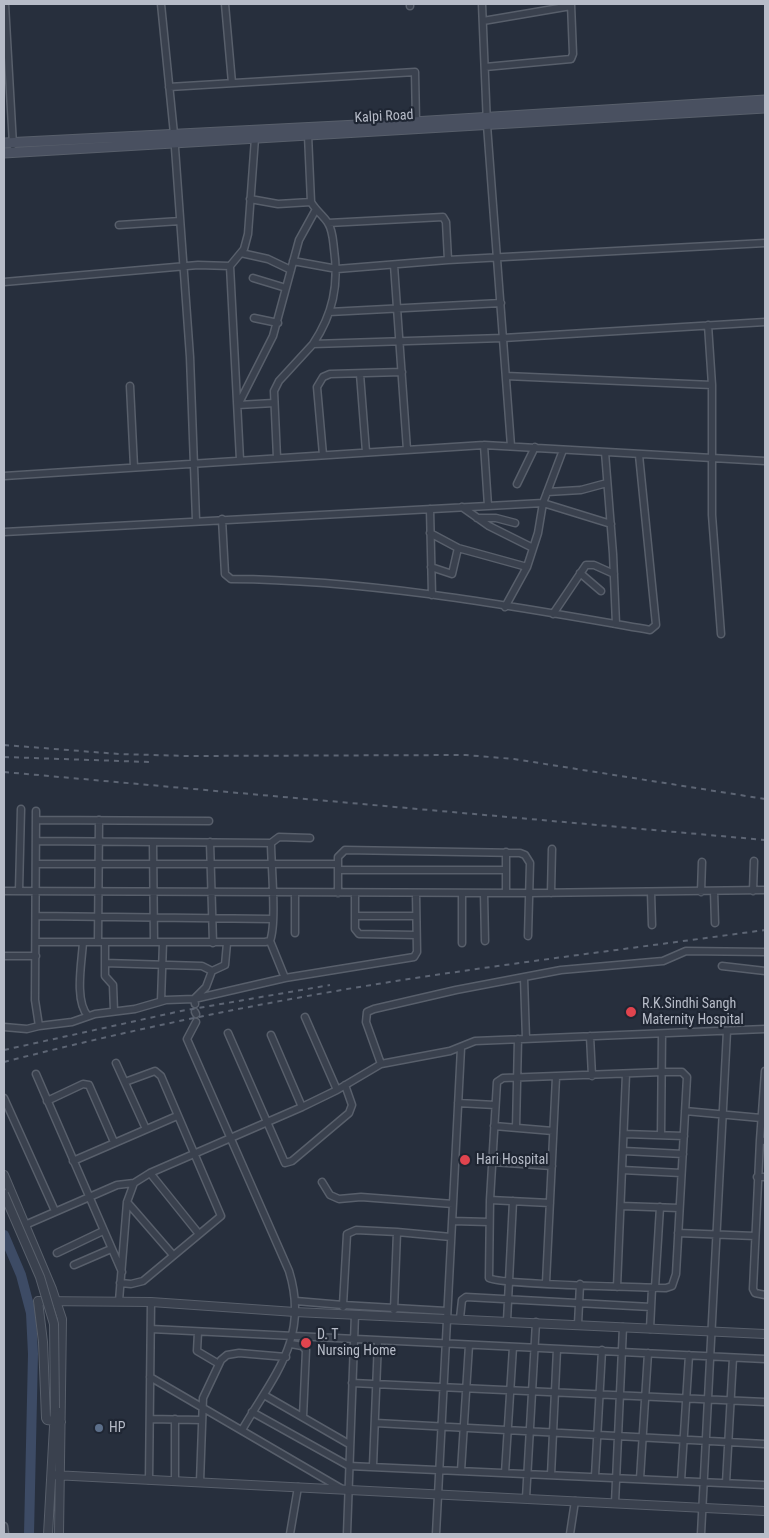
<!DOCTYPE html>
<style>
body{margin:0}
#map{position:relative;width:769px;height:1538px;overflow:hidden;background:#272f3d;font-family:"Roboto Condensed",sans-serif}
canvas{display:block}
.frame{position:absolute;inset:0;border:5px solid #b7bcc8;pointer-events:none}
</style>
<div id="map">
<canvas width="769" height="1538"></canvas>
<div class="frame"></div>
</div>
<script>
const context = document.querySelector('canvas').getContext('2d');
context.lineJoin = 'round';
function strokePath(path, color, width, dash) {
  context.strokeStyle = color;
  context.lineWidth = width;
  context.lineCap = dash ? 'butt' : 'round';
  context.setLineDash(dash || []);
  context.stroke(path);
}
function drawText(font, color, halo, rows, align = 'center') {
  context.font = font + ' "Roboto Condensed",sans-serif';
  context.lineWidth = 4.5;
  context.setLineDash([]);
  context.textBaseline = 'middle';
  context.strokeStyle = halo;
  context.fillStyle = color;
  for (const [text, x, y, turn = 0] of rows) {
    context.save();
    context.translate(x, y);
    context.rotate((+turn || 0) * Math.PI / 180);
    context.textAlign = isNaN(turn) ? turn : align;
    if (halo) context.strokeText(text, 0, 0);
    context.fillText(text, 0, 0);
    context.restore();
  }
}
const river = new Path2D(`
 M4 1235 21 1275 31 1313 33 1354 29 1534`);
const minor = new Path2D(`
 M5 4 13 145
 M161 4 174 134 190 357 196 520
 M225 4 232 83
 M410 4V6
 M482 4 487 125 511 446
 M483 21 571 6
 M485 67 571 59 573 54 571 4
 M169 87 415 72 416 122
 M308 135 311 202C316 211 323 215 328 223 333 231 333 241 334 249 339 285 333 314 313 344
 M250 199 278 204 311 202
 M328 223 443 217 446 222 448 260
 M119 225 180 221
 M241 253 268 259 291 270
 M293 261 337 269 448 260 765 243
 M394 265 407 450
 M230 266 240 460
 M253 278 286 288
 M4 282 198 265 230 266 244 249 248 234 255 138
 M329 312 501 303
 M254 318 278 323
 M708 325 712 385V515L721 634
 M360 374 366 452
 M506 376 712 385
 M130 386 134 467
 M274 403 238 405 273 336 299 240 315 211
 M484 445 488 506 543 503 611 524
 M605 452 613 554 616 624
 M323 455 317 387 323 377 330 374 402 372
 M277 458 274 391 279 381 313 344 503 338 765 322
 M4 476 484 445 765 461
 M517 484 535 447
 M547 492 581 490 607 483
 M462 507 489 526 533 548
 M430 509 432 595
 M477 518H496L515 523
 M222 519 225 574 231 579C372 580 512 606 650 630L656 625 639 455
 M4 532 488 506
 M430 533 458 548 527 567
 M431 567 452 574 458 548
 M580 573 601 591
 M505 607 527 567 538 533 543 503 563 450
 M553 614 586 565H594L614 574
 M36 811 35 1000 39 1026 72 1022 95 1014 135 1009 166 1000 194 999 206 987 212 971 225 965 227 943
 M37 820 209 821
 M153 842 154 942
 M210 842 213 943
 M271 843 279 837 310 838
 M37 864H338
 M338 870H506
 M4 891 530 893 765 890
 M19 891 21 809
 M714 891 715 923
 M753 891 754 861
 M651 892 652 925
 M701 892 702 862
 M295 893V933
 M338 893V857L345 850 520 853 525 855 530 863 528 936
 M355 893V929L359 934 416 935
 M462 893V943
 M484 893 485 941
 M506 893V852
 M551 893 552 849
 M37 916 272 919
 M355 916H416
 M270 941 285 978
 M37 942H265L270 941C277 923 271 864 271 843L37 841
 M83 942C82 961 74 1001 88 1016
 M98 942 99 820
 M105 942V976L113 985 114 1011
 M4 956H36
 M105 963 202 966 212 971
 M722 966 765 971
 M524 978 526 1039
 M161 1001 163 942
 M195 1004 194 999 285 978 414 957 417 952 416 893
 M195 1012 196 1014
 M305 1017 337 1090
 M196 1022 187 1039 289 1271C310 1339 273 1376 242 1430
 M4 1027 27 1029 39 1026
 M228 1033 285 1163 292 1161 349 1113 352 1105 345 1085
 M271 1035 302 1107
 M590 1036 592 1076
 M116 1063 146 1129
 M381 1064 366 1022 367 1012 374 1009 456 990 561 970 663 961 686 951 765 952
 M765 1071 760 1140 765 1141
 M663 1072H682L687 1077 676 1274 672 1286 666 1288C643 1287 500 1285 489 1278L490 1200 497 1082 503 1078Z
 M36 1074 122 1272
 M4 1098 55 1211
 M47 1101 83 1084 89 1085 114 1142
 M458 1103 495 1105
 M685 1111 761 1118
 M494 1126 553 1131
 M516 1128 518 1039
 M625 1134 684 1136
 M661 1135 662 1034
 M760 1140 753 1289 755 1293 765 1295
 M624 1151 683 1154
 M73 1161 177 1116
 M492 1162 552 1166
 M622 1170 681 1173
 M150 1173 199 1234
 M757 1177H765
 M322 1182 330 1195 339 1199 361 1197 453 1204
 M490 1200 550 1203
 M127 1202 173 1255
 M621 1206 679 1208
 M452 1221 489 1222
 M25 1225 117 1185 134 1183 150 1173 302 1107 337 1090 381 1064 450 1051 475 1041 765 1029
 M397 1232 356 1230 347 1234 343 1305 446 1311
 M678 1233 755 1236
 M57 1253 103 1231
 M74 1265 111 1249
 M120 1283 131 1284 143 1281 221 1216 161 1076 155 1071 125 1082
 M546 1283 556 1077
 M617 1287 626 1074
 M655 1288 660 1207
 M119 1301 127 1202 134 1183
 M296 1301 343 1305V1307
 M394 1310 397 1232 451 1237
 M460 1318 462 1300 466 1297 651 1307
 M507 1321 513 1201
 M578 1324 580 1284
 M151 1329 765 1359
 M650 1329 652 1288
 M198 1332 197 1351 219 1364
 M291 1344 302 1346 306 1350 303 1417
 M150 1377 342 1489
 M352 1383 765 1402
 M264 1395 349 1444
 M252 1412 349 1466 765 1485
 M150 1419 201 1420
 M376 1423 765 1444
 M373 1466 378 1341
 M461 1471 469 1345
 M505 1473 513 1347
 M551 1475 557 1349
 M595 1476 602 1350
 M640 1479 648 1353
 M149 1480 151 1302
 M175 1481V1419
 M681 1481 689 1355
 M200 1482 203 1398 221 1360 227 1355 239 1353 286 1357
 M726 1483 733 1358
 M526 1498 536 1322
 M615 1503 623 1327
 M4 1526 5 1534
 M290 1534 298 1487
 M347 1534 355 1314
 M436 1534 461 1048
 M570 1534 575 1501
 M701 1534 727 1031`);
const tertiary = new Path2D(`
 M4 1175 52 1289 62 1319 59 1534
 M61 1422 47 1420 46 1418 43 1342 38 1301 151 1302 295 1312 765 1334
 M53 1475 765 1511
 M48 1534 55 1408`);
const secondary = new Path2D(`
 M4 143 397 123 765 100
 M4 153 765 108`);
const rail = new Path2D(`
 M4 745 119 754 187 756 466 755 514 759 765 799
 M4 757 149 762
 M4 772 765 840
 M4 1050 181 1011 330 985
 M4 1062C133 1029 264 1002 396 981 518 962 642 947 765 930`);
const tertiaryBridge = new Path2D(`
 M4 1194 40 1277 54 1324 55 1408`);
const markers = [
 [631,1012,6,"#e0444e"],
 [465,1160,6,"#e0444e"],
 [306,1343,6,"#e0444e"],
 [99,1428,5,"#5c6f8a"]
];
const streetNames = [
 ["Kalpi Road",384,117,-3]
];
const poiNames = [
 ["R.K.Sindhi Sangh",642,1004],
 ["Maternity Hospital",642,1020],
 ["Hari Hospital",476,1160],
 ["D. T",317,1335],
 ["Nursing Home",317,1351],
 ["HP",109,1428]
];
strokePath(river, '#3d4b65', 10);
strokePath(minor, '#585f6b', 9);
strokePath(tertiary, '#585f6b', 10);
strokePath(secondary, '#585f6b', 11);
strokePath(minor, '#3a414e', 6);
strokePath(tertiary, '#3a414e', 8);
strokePath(secondary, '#495060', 9);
strokePath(rail, '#5d6574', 2, [5, 5]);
strokePath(tertiaryBridge, '#585f6b', 10, []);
strokePath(tertiaryBridge, '#3a414e', 8);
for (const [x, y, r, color] of markers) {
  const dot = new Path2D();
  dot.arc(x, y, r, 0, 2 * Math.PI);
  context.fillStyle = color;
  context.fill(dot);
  strokePath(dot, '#1f2633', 2);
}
drawText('14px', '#b7bcc8', '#1f2633', streetNames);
drawText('14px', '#b7bcc8', '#1f2633', poiNames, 'left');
</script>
